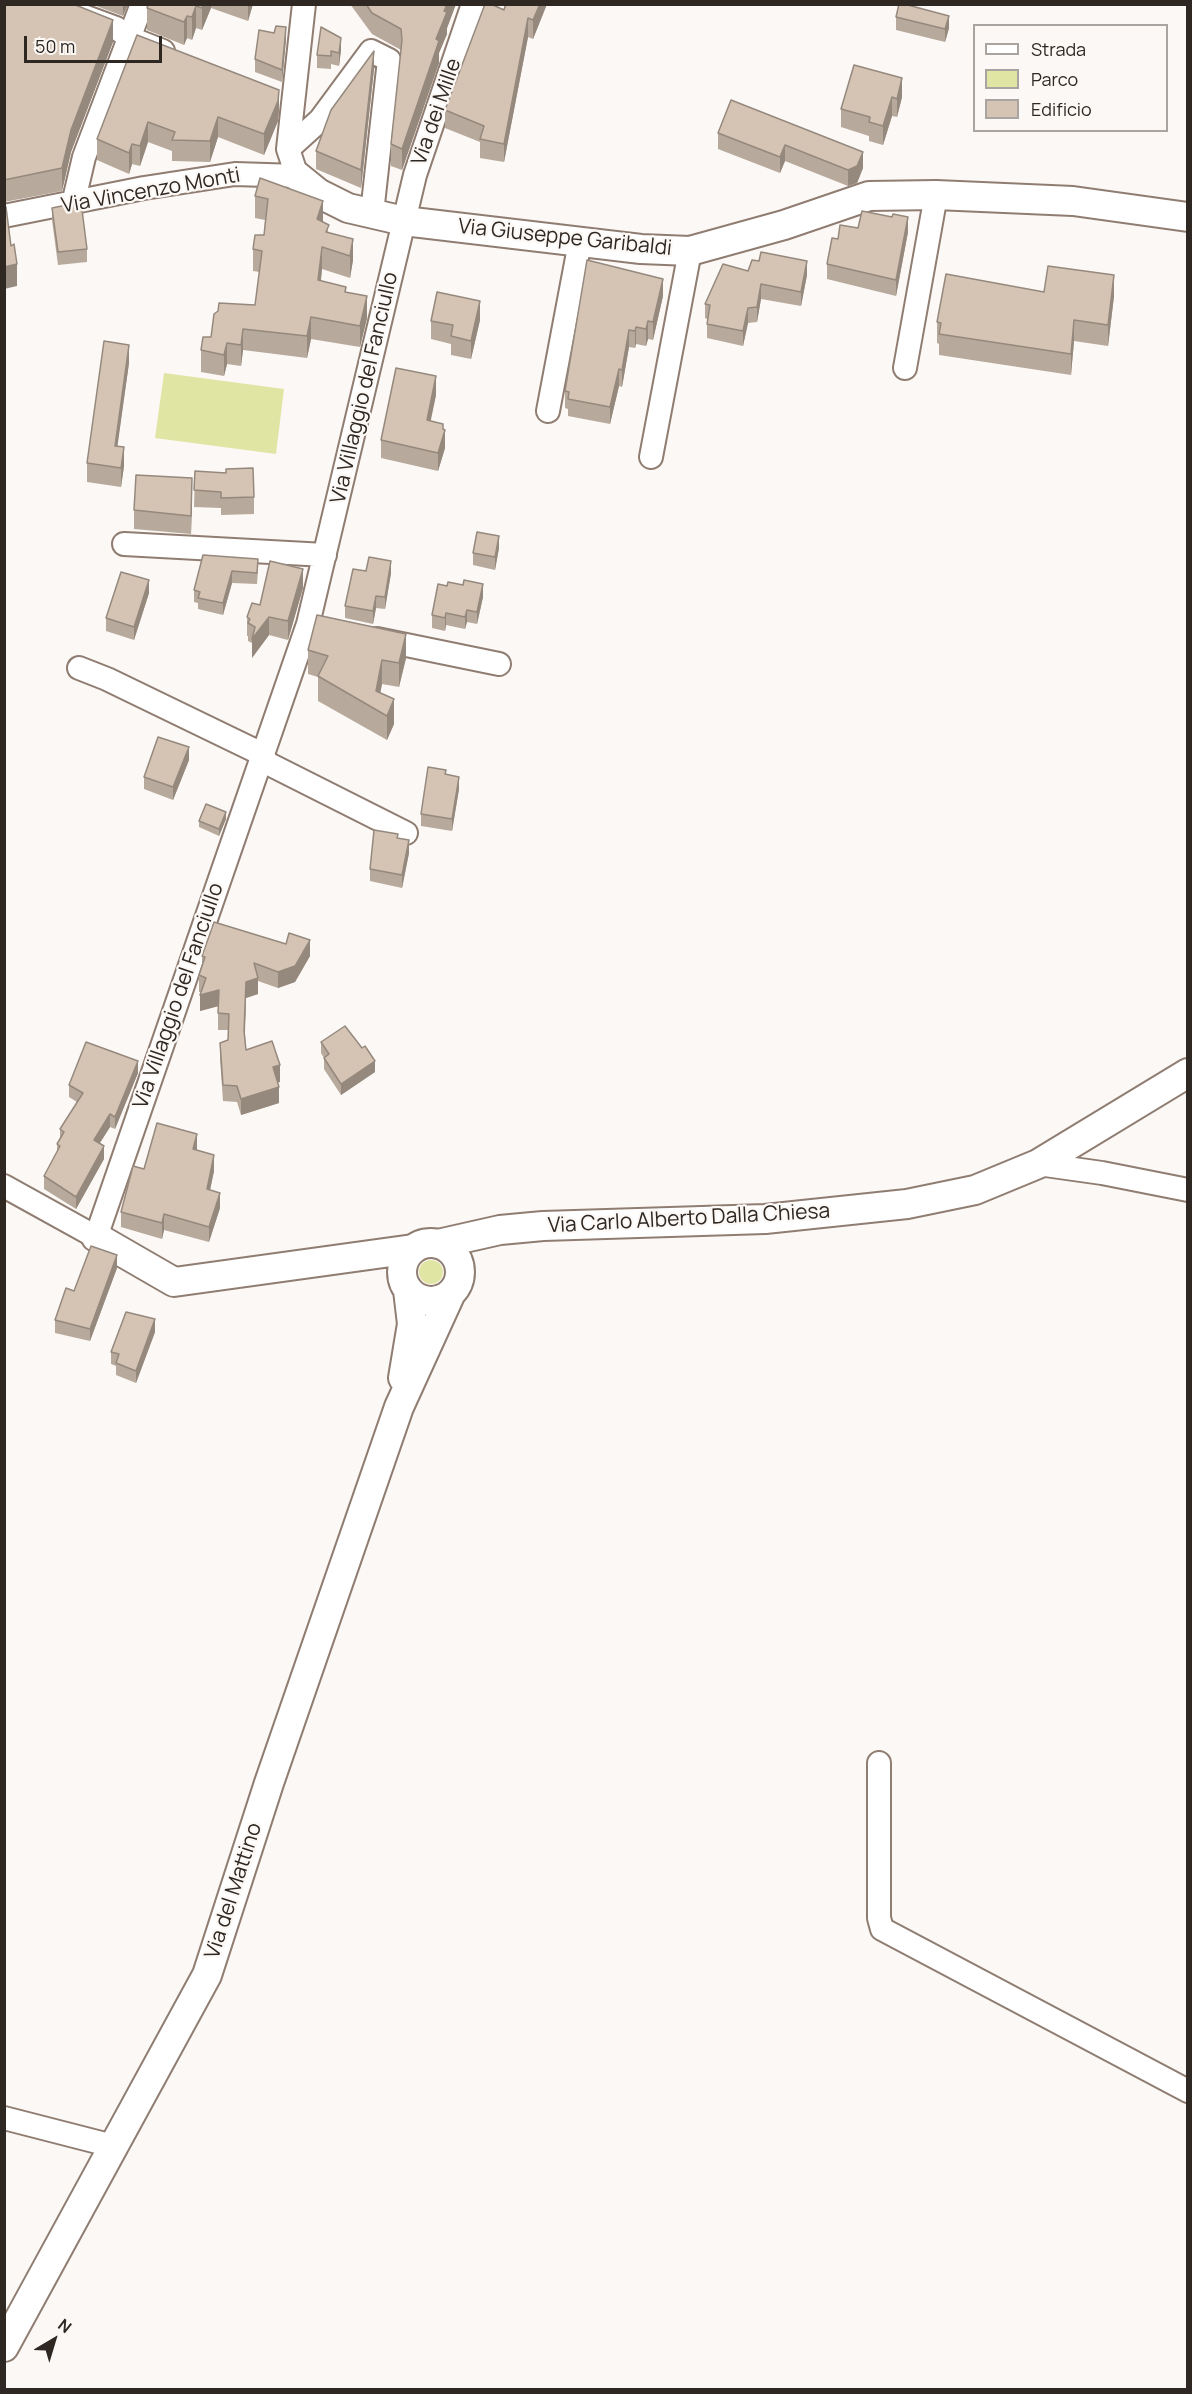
<!DOCTYPE html>
<style>
body{margin:0}
#map{position:relative;width:1192px;height:2394px;overflow:hidden;background:#fcf8f5;font-family:Manrope,sans-serif}
canvas{display:block}
.frame{position:absolute;inset:0;border:6px solid #2e2722;pointer-events:none}
.legend{position:absolute;left:973px;top:24px;width:195px;height:108px;box-sizing:border-box;background:#fcf8f5;border:2px solid #aaa4a1;margin:0;padding:8px 10px;list-style:none;font-size:18px;color:#2e2722}
.legend li{display:flex;align-items:center;gap:12px;height:30px}
.legend b{width:30px;border:2px solid #aaa4a1}
.north{position:absolute;left:24px;top:2310px;width:60px;height:60px;-webkit-text-stroke:4px #fcf8f5;paint-order:stroke;rotate:38deg;font-size:16px;font-weight:700;line-height:24px;text-align:center;color:#2e2722}
.north::after{content:'';display:block;margin:auto;width:21px;height:27px;background:#2e2722;clip-path:polygon(50% 0,100% 100%,50% 72%,0 100%)}
.scale{position:absolute;left:24px;top:36px;width:138px;height:27px;box-sizing:border-box;border:3px solid #2e2722;border-top:0;padding-left:8px;font-size:18px;line-height:21px;white-space:nowrap;color:#2e2722;-webkit-text-stroke:4px #fcf8f5;paint-order:stroke}
</style>
<div id="map">
<canvas width="1192" height="2394"></canvas>
<div class="frame"></div>
<ul class="legend">
<li><b style="height:8px;background:#fff"></b>Strada</li>
<li><b style="height:16px;background:#e1e5a4"></b>Parco</li>
<li><b style="height:16px;background:#d5c4b4"></b>Edificio</li>
</ul>
<div class="north">N</div>
<div class="scale">50 m</div>
</div>
<script>
const context = document.querySelector('canvas').getContext('2d');
context.lineJoin = 'round';
function paint(path, color) {
  context.fillStyle = color;
  context.fill(path, 'evenodd');
}
function strokePath(path, color, width, dash) {
  context.strokeStyle = color;
  context.lineWidth = width;
  context.lineCap = dash ? 'butt' : 'round';
  context.setLineDash(dash || []);
  context.stroke(path);
}
function drawText(font, color, halo, rows, align = 'center') {
  context.font = font + ' Manrope,sans-serif';
  context.lineWidth = 4.5;
  context.setLineDash([]);
  context.textBaseline = 'middle';
  context.strokeStyle = halo;
  context.fillStyle = color;
  for (const [text, x, y, turn = 0] of rows) {
    context.save();
    context.translate(x, y);
    context.rotate((+turn || 0) * Math.PI / 180);
    context.textAlign = isNaN(turn) ? turn : align;
    if (halo) context.strokeText(text, 0, 0);
    context.fillText(text, 0, 0);
    context.restore();
  }
}
const green = new Path2D(`
 M164 373 284 389 276 454 155 438Z
 M419 1272a12 12 0 1 1 24 0a12 12 0 1 1-24 0Z`);
const minor = new Path2D(`
 M51 4 116 28 130 38 163 51
 M288 149 320 120 371 51 389 60 372 213
 M73 204 84 157 142 4
 M4 216 144 188 235 174 297 176 288 149 304 4
 M905 368 936 195
 M548 411 580 242
 M651 457 690 251
 M124 544 325 555
 M377 639 499 664
 M79 668 107 679 264 755
 M263 761 406 833
 M1038 1164 1102 1173 1188 1190
 M4 1186 96 1237 308 624 415 175 473 4
 M879 1763V1918L882 1929 1188 2091
 M4 2118 113 2146`);
const major = new Path2D(`
 M297 176 318 193 348 208 404 221 641 249 690 251 784 225 869 196 936 195 1073 201 1188 217
 M96 1237 174 1282 413 1249
 M402 1272a29 29 0 1 1 58 0a29 29 0 1 1-58 0Z
 M438 1244 500 1230 543 1226 765 1219 907 1204 975 1190 1038 1164 1188 1073
 M403 1378 412 1324 408 1290
 M4 2347 207 1975 269 1783 399 1407 451 1293`);
const wall = new Path2D(`
 M4 4 113 42 71 152 62 191 4 202Z
 M91 4H128L123 16Z
 M148 4H253L248 21 211 8 202 30 196 28 192 40 187 38 184 45 147 30V8Z
 M350 4H456L447 28V34L439 53V63L402 170 391 166V144L401 50 372 34Z
 M506 4H547L533 39 528 37 504 162 480 158V142L445 128V110Z
 M896 17 949 28 945 42 896 30Z
 M321 27 341 50 339 66 331 64V69L317 68V55Z
 M274 33 286 39 282 82 255 72V59Z
 M137 35 279 110 278 121 264 155 218 137 210 162 172 161V151L148 142 140 166 132 164 129 174 97 160V139Z
 M854 65 902 97 897 117 892 116 883 145 869 141V136L841 127V109Z
 M374 69 361 188 316 169V151Z
 M731 100 863 168 857 183 848 186 785 161 780 173 718 149V133Z
 M260 178 323 222 329 233 353 260 350 278 322 269 321 281 346 292 367 318 360 347 311 339 307 358 243 350 241 366 227 364 224 376 201 372V350L211 337 255 305 260 272 253 271V249L264 235 265 220 255 218V196Z
 M52 208 87 249V262L58 265 52 220Z
 M858 228 908 232 896 296 827 279V264L838 239Z
 M748 271 807 275 801 306 761 299 757 322 748 323 743 346 707 338V319L705 318V304Z
 M1044 292 1114 296 1108 346 1074 341 1071 375 939 355V344L937 343V322Z
 M663 296 653 340 648 339 646 346 636 344 635 348 629 347 622 387 619 386 610 424 568 416V409L565 408V391Z
 M480 320 471 359 451 355V344L431 339V321Z
 M129 363 117 446 124 466 121 487 87 482V463Z
 M436 395 430 421 443 429 445 448 438 471 381 458V440Z
 M195 471 254 497V514L221 515V508L194 507Z
 M192 497 191 534 134 529V510Z
 M499 548 495 570 473 565V553Z
 M203 555 258 571 257 584 232 583 223 615 198 609V603L194 602V590Z
 M366 571 391 573 385 609 376 608 373 624 345 618V606Z
 M303 588 288 640 269 635 252 658V643L248 641V636H247V617L260 605Z
 M149 593 134 640 106 631V618Z
 M483 597 477 624 467 622 465 629 446 625 445 631 432 628V615Z
 M308 650 406 658 399 687 382 684 380 693 394 724 387 740 318 701V677L308 674Z
 M189 760 173 800 144 789V777Z
 M446 775 459 789 452 831 421 826V814Z
 M226 819 219 836 199 827V821Z
 M409 853 402 888 370 881V869Z
 M202 956H310L295 982 278 988 258 981V994L246 998 245 1035 246 1050 280 1082H277L279 1103 241 1115 237 1102 223 1101 220 1059V1043L228 1040V1030H218V1006L200 1011 201 992H199V975L202 966Z
 M321 1042 362 1048 375 1072 341 1095 324 1069V1058L321 1053Z
 M138 1073 115 1129 110 1127 100 1143 104 1159 76 1209 44 1189V1176L57 1153V1144L60 1139V1129L77 1102 69 1097V1085Z
 M197 1150 214 1171 210 1190 220 1208 209 1242 164 1230 162 1239 121 1227V1212L144 1169Z
 M117 1268 90 1341 55 1333V1320L74 1291Z
 M155 1332 136 1383 116 1375V1366L111 1364V1352Z`);
const shadedWall = new Path2D(`
 M123 4H128L123 16Z
 M203 4H211V8L202 30V8Z
 M248 4H253L248 21Z
 M447 4H456L447 28V34L439 53V63L402 170V149L436 39Z
 M540 4H547L533 39V20Z
 M196 6V28L192 40V17Z
 M187 16V38L184 45V22Z
 M949 16V28L945 42V29Z
 M528 18V37L504 162V144Z
 M113 20V42L71 152 62 191V168L71 130Z
 M286 27V39L282 82V70Z
 M341 38V50L339 66V53Z
 M374 51V69L361 188V170Z
 M902 78V97L897 117V99Z
 M279 90V110L278 121 264 155V134Z
 M892 97V116L883 145V126Z
 M218 117V137L210 162V141Z
 M148 122V142L140 166V146Z
 M132 144V164L129 174V153Z
 M785 145V161L780 173V157Z
 M863 152V168L857 183 848 186V170Z
 M323 201V223L317 219Z
 M908 217V232L896 296V280Z
 M353 239V260L350 278V256Z
 M322 247V269L318 302V280Z
 M807 261V275L801 306V292Z
 M17 264V286L4 289V267Z
 M1114 275V296L1108 346V325Z
 M663 279V296L653 340V322Z
 M761 284V299L757 322V307Z
 M367 296V318L360 347V326Z
 M480 301V320L471 359V341Z
 M748 308V323L743 346V331Z
 M311 317V339L307 358V336Z
 M1074 320V341L1071 375V354Z
 M648 321V339L646 346V329Z
 M636 327V344L635 348V331Z
 M243 329V350L241 366V345Z
 M629 330V347L622 387V370Z
 M227 343V364L224 376V355Z
 M129 345V363L115 464V446Z
 M619 369V386L610 424V407Z
 M436 376V395L427 439V420Z
 M443 424V435L445 430V448L438 471V453Z
 M124 447V466L121 487V468Z
 M192 478V497L191 534V516Z
 M499 536V548L495 570V557Z
 M391 561V573L385 609V597Z
 M303 569V588L288 640V621Z
 M232 571V583L223 615V603Z
 M149 580V593L134 640V627Z
 M483 584V597L477 624V612Z
 M376 596V608L373 624V611Z
 M467 610V622L465 629V617Z
 M446 613V625L445 631V618Z
 M269 617V635L252 658V639Z
 M406 634V658L399 687V663Z
 M382 660V684L377 710 376 691Z
 M394 699V724L387 740V716Z
 M189 747V760L173 800V787Z
 M459 777V789L452 831V819Z
 M226 812V819L219 836V829Z
 M409 840V853L402 888V875Z
 M310 940V956L295 982 278 988V972Z
 M258 978V994L246 998 244 1047 246 982Z
 M219 990V1006L200 1011V995Z
 M138 1061V1073L115 1129V1117Z
 M375 1061V1072L341 1095V1084Z
 M280 1065V1082L273 1084V1067Z
 M279 1087V1103L241 1115V1099Z
 M110 1114V1127L94 1152V1140Z
 M197 1134V1150L193 1149Z
 M104 1146V1159L76 1209V1197Z
 M214 1155V1171L207 1204V1189Z
 M220 1193V1208L209 1242V1227Z
 M164 1214V1230L162 1239V1223Z
 M117 1255V1268L90 1341V1329Z
 M155 1319V1332L136 1383V1371Z`);
const building = new Path2D(`
 M4 4H73L113 20 71 130 62 168 4 180Z
 M148 4H203L202 8 196 6 192 17 187 16 184 22 147 8Z
 M366 4H447L444 11 447 12 436 39 439 41 402 149 391 144 402 40 401 29 372 13Z
 M485 4H491L504 10 506 4H540L533 20 528 18 504 144 480 139 484 126 445 110Z
 M899 4H904L949 16 945 29 896 17Z
 M276 26 286 27 282 70 255 59 259 30 274 33Z
 M321 27 341 38 339 53 331 51V56L317 55Z
 M137 35 279 90 278 101 264 134 218 117 210 141 172 140 175 132 148 122 140 146 132 144 129 153 97 139Z
 M374 51 361 170 316 151 331 110Z
 M854 65 902 78 897 99 892 97 883 126 869 122 870 117 841 109Z
 M731 100 863 152 857 166 848 170 785 145 780 157 718 133Z
 M260 178 323 201 317 219 329 225 326 232 353 239 350 256 322 247 318 280 346 287 345 292 367 296 360 326 311 317 307 336 243 329 241 345 227 343 224 355 201 350 203 337H211L214 314 218 311 219 303 255 305 262 251 253 249 255 235H264L268 199 255 196Z
 M81 202 87 249 58 252 52 208Z
 M4 206 6 207 11 246 14 244 17 264 4 267Z
 M862 211 892 217 893 214 908 217 896 280 827 264 832 238 838 239 840 225 858 228Z
 M761 252 807 261 801 292 761 284 757 307 748 308 743 331 707 324 710 305 705 304 723 264 748 271 752 260 759 261Z
 M587 260 663 279 653 322 648 321 646 329 636 327 635 331 629 330 622 370 619 369 610 407 568 399 569 392 565 391Z
 M1048 266 1114 275 1108 325 1074 320 1071 354 939 334 941 323 937 322 946 274 1044 292Z
 M437 292 480 301 471 341 451 336 453 325 431 321Z
 M104 341 129 345 115 446 124 447 121 468 87 463Z
 M396 368 436 376 427 420 443 424V429L445 430 438 453 381 440Z
 M253 468 254 497 221 498V492L194 490 195 471 226 473V469Z
 M136 475 192 478 191 516 134 510Z
 M477 532 499 536 495 557 473 553Z
 M203 555 258 559 257 573 232 571 223 603 198 598 200 592 194 590Z
 M369 557 391 561 385 597 376 596 373 611 345 606 353 569 366 571Z
 M270 561 303 569 288 621 269 617 252 639 255 627 248 623 250 619 247 617 252 603 260 605Z
 M121 572 149 580 134 627 106 618Z
 M464 580 483 584 477 612 467 610 465 617 446 613 445 618 432 615 438 584 447 586 448 582 463 585Z
 M317 615 406 634 399 663 382 660 376 691 394 699 387 716 318 676 328 656 308 650Z
 M158 737 189 747 173 787 144 777Z
 M428 767 446 770 445 774 459 777 452 819 421 814Z
 M206 804 226 812 219 829 199 821Z
 M374 830 398 834 397 838 409 840 402 875 370 869Z
 M214 922 286 944 289 933 310 940 295 966 278 972 254 963 258 978 246 982 244 1031 246 1050 272 1041 280 1065 273 1067 279 1087 241 1099 237 1086 223 1085 220 1043 228 1040 229 1014 218 1013 219 990 200 995 206 978 199 975 205 957 202 956Z
 M345 1026 362 1048 365 1046 375 1061 341 1084 324 1058 329 1054 321 1042Z
 M86 1042 138 1061 115 1117 110 1114 94 1140 104 1146 76 1197 44 1176 60 1146 57 1144 64 1132 60 1129 83 1093 69 1085Z
 M157 1123 197 1134 193 1149 214 1155 207 1189 220 1193 209 1227 164 1214 162 1223 121 1212 133 1166 144 1169Z
 M91 1246 117 1255 90 1329 55 1320 66 1288 74 1291Z
 M126 1312 155 1319 136 1371 116 1363 119 1354 111 1352Z`);
const streetNames = [
 ["Via dei Mille",437,112,-71],
 ["Via Vincenzo Monti",151,191,-10],
 ["Via Giuseppe Garibaldi",565,238,6],
 ["Via Villaggio del Fanciullo",365,388,-77],
 ["Via Villaggio del Fanciullo",179,996,-71],
 ["Via Carlo Alberto Dalla Chiesa",689,1219,-3],
 ["Via del Mattino",234,1891,-72]
];
paint(green, '#e1e5a4');
strokePath(minor, '#907d72', 26);
strokePath(major, '#907d72', 32);
strokePath(minor, '#fff', 22);
strokePath(major, '#fff', 28);
paint(wall, '#b7a99b');
paint(shadedWall, '#95897e');
paint(building, '#d5c4b4');
strokePath(building, '#95897e', 1.5);
drawText('21px', '#2e2722', '#fcf8f5', streetNames);
</script>
